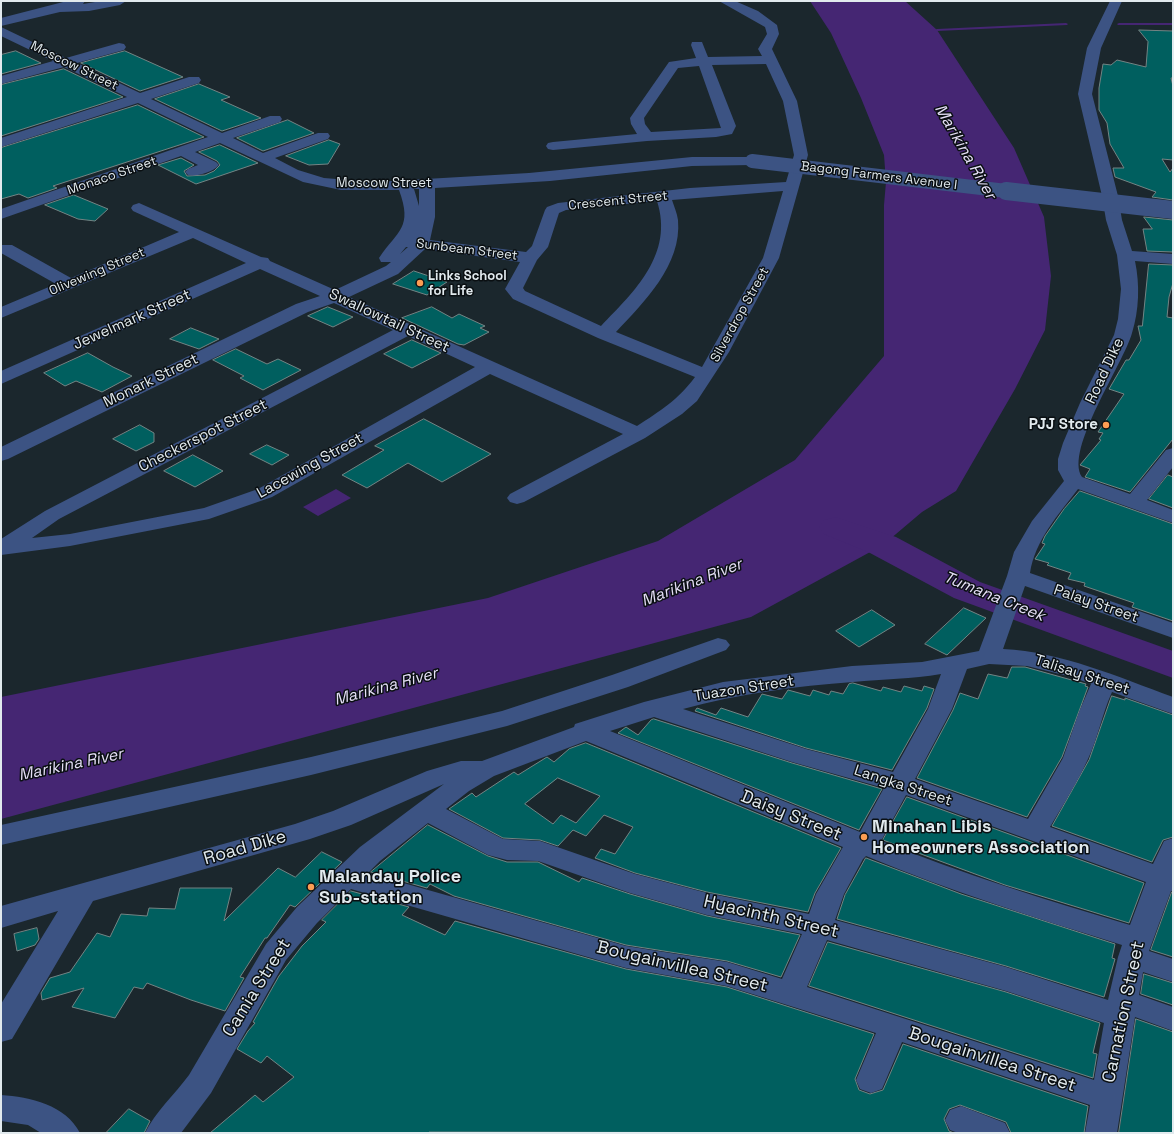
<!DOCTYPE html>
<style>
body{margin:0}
#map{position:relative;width:1174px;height:1134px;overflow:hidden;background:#1b272d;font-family:"Space Grotesk",sans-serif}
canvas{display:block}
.frame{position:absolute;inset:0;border:2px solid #e2eaee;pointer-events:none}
</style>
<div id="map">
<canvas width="1174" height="1134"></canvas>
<div class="frame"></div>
</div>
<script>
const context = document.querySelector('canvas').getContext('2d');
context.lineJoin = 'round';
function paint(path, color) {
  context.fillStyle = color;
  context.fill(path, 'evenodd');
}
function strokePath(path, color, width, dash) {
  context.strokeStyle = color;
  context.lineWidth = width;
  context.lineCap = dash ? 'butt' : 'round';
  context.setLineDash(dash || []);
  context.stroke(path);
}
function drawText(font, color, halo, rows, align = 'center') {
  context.font = font + ' "Space Grotesk",sans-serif';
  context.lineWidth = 3;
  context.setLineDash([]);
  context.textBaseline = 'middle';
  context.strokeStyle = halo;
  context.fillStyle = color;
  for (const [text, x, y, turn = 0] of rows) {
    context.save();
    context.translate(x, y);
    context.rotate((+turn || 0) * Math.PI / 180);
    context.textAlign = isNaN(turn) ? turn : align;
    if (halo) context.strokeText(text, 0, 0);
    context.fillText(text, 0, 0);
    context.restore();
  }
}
const water = new Path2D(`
 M810 1H905L937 30 1014 148 1044 217 1051 276 1045 330 1015 389 956 491 922 512 883 545 751 617 1 819V697L488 598 658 541 795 460 884 356V205L886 182 884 155 861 98 831 33Z
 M336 489 351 498 318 516 303 507Z`);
const stream = new Path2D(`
 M1066 23 1068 24 1067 25 937 31 935 30 937 29Z
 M1119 23H1173V25H1118L1117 24Z`);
const river = new Path2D(`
 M836 517 896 537 980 582 1173 651V678L954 598 870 553 824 534 819 527 824 520Z`);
const building = new Path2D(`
 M1139 30 1173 31V78H1171L1173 86V160L1162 159 1170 172 1173 168V200L1152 197 1156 192 1115 177 1113 168H1124L1110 144 1107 123 1099 110V88L1103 64 1111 65 1117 60 1146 67 1148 42Z
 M16 51 41 63 1 74V55Z
 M125 51 183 77 140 91 81 63Z
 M64 69 123 97 1 136V85Z
 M199 84 230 97 221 100 261 118 222 131 155 99Z
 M138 105 204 137 53 186 57 188 28 198 19 194 1 199V148Z
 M288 120 314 133 263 151 237 138Z
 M329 140 340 144 328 164 309 165 286 156Z
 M220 145 258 163 196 184 158 165 181 158 194 165 184 171 187 176 205 175 214 171 220 165 217 161 199 152Z
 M74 195 108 209 95 221 78 219 45 205Z
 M1144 217 1173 220V252L1147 251 1143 229H1152Z
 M1149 264 1173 265V283L1169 297 1167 317 1173 318V439L1130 492 1085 477 1090 469 1080 465 1101 440 1099 439 1103 433 1098 432 1124 394 1109 389 1126 360H1129L1141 340 1138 326H1142Z
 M414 271 447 282 427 295 393 284Z
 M328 307 353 317 333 327 308 316Z
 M432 307 452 318 459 314 485 326 480 328 489 332 464 345 458 344 402 318Z
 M191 328 219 339 199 349 170 339Z
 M412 340 441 353 412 368 384 354Z
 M236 349 267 364 278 359 301 370 263 390 240 378 244 376 213 360Z
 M88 353 113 367 132 376 102 392 76 381 65 386 44 373Z
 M424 419 491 454 442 482 408 463 367 488 342 475 384 450 375 446Z
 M140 425 154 433V442L136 451 113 439Z
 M267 445 289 455 272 465 250 454Z
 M193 455 223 471 195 487 164 471Z
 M1168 475 1173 477V508L1149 499Z
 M1080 491 1173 524V621L1132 607 1134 603 1084 586 1085 583 1068 579 1071 573 1047 565 1049 563 1035 559 1045 544 1042 543 1045 536 1064 509Z
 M964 608 986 618 947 655 925 644Z
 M872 610 895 625 859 647 836 631Z
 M1012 667H1025L1086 684 1085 686 1088 687 1062 757 1027 817 917 778 953 710 960 693 978 699 988 674 1007 678Z
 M853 683 881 691 883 687 901 692 904 686 922 691 924 686 934 689 927 708 892 770 806 748 695 711 697 708 716 715 721 708 748 717 762 694 782 699 788 690 810 696 813 690 829 695 831 691 843 694 849 684Z
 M1112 696 1125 700V698L1173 715V837L1163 840 1152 862 1052 826 1089 760Z
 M654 719 792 763 882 789 859 830 618 733 626 727 638 735 651 720Z
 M586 743 841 848 815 893 808 912 707 892 635 873 595 858 601 849 615 854 633 827 604 815 586 836 573 830 558 846 540 840 503 838 449 809 472 793 476 797 514 772 518 775 547 757 554 762 569 749ZM558 778 600 796 576 823 561 815 553 824 525 804Z
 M907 797 1144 883 1129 923 1005 885 883 840Z
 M428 825 488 856 507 862H538L579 882 582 878 630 894 707 916 800 935 781 977 727 961 626 945 454 896 430 884 427 888 371 872Z
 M322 852 342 862 295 907 290 905 267 938H265L240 977 244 978 225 1011 191 1000 147 983 143 989 134 987 115 1018 72 1007 84 988 42 1000 41 993 50 978 70 972 97 933 110 937 121 914 147 916 149 908 175 909 180 888H232L224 921 278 868 295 877Z
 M866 858 961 894 1115 944 1112 958 1115 959 1104 997 1006 966 837 919 845 895Z
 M351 891 409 907 402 915 445 935 455 921 626 969 727 987 874 1034 855 1079 859 1090 870 1094 883 1090 903 1044 1088 1106 1084 1133H1011L1006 1122 960 1105 949 1109 944 1119 949 1131 954 1133 429 1132 428 1133H210L255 1095 263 1102 294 1077 267 1056 261 1063 237 1049 248 1031 255 1023 253 1022 279 976 302 946 326 922 322 920Z
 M1172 892H1173V957L1151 950Z
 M37 928 39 939 35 945 17 951 14 934Z
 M828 942 1006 992 1100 1023 1093 1053 1097 1054 1093 1078 809 986Z
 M1144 974 1173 983V1005L1141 994Z
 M1136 1019 1173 1032V1133H1119Z
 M129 1109 150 1121 144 1133H106Z`);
const minor = new Path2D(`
 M67 1H85L83 4 101 1H126L120 5 89 11 60 12 1 26V18Z
 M719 1H735L758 11 777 25 779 34 772 49 797 101 808 155 779 258 729 352 697 401 682 414 645 438 524 502 517 504 510 502 507 498 510 494 623 434 490 374 272 497 209 519 70 546 1 555V539L45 511 393 330 334 303 308 312 8 459 1 461V447L296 304 320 296 260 269 1 384V371L246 263 193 238 1 318V307L56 284 1 253V245H12L71 278 179 232 133 211 131 208 133 205 139 203 261 257 268 258 270 261 335 290 386 266 391 262H381L379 258C398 230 413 228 399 190H341L303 182 220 143 195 152 216 162 219 165C213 172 196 177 188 175L185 172 188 169 198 165 181 156 1 219V209L208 137 138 103 1 147V138L127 97 64 67 1 84V76L53 61 1 36V27L66 58 119 43 124 44 126 47 124 50 77 63 140 93 189 77H199L201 80 199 83 151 99 222 133 270 116H280L282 119 280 122 233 138 263 153 318 133H328L330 136 328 139 275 158 298 170 324 178 374 182 529 173 692 157H752L757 158 759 161 757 164 752 165 692 166 550 181 435 188V217L430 240 526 252 532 246 545 210 547 207 558 203 690 188 786 182 794 155 783 101 766 64 712 65 736 126 732 134 716 137 647 141 553 150 548 149 546 146 548 143 553 142 637 134 631 124 630 118 669 62 696 58 691 45 692 42H702L708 57 762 56 758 49 767 34 765 27ZM699 66 721 128 651 132 645 124 644 118 678 68ZM414 189H419V206ZM783 191 763 258 702 367 616 332C644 302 682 265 678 220 677 213 674 206 672 200ZM657 201C674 254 635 291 601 326L525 291 523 288 537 260 548 247 559 213 566 210ZM406 247H408L400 254ZM425 249 520 262 505 289 513 299 598 338 695 377C678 400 660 411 637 426L349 297 398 274ZM408 336 475 367 258 489 204 508 70 534 32 538 59 519Z
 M1110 1H1122L1101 48 1092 94 1118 196 1122 220 1132 251 1173 254V264L1135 261C1140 285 1139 310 1132 333 1124 363 1064 450 1082 477L1130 494 1166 450 1173 448V467L1147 500 1173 510V523L1078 489C1059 514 1035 540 1030 573L1173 623V638L1025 586 1003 649C1062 652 1118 677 1173 697V714L1112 692C1102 714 1098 738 1088 759 1077 783 1063 805 1050 827L1153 864 1164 841 1173 838V891H1171L1149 951 1173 959V982L1143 972 1139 995 1173 1007V1031L1135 1017 1117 1133H1085L1090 1105 902 1042 882 1089 871 1093 860 1089 856 1080 876 1033 727 986 626 968 351 889 317 923 286 960 211 1093 181 1133H145C155 1112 175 1094 189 1075L266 944 297 907 360 847 444 784 351 825 310 839 93 901 12 1039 1 1042V1004L58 911 1 928V906L295 824 333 811 427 771 461 761H482L574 727 575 724 644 702 723 682 852 666 922 662 979 651 1007 576 1014 552 1032 521 1064 481 1058 470V459L1063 443 1080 403 1114 335 1118 319 1121 289 1117 255 1106 220 1102 196 1078 94 1087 48ZM989 664 1027 666 1072 677 1091 684 1079 712 1063 758 1028 819 915 779 952 709 967 669ZM941 674 928 709 893 772 806 749 683 709C737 694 797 686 853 682 883 679 912 679 941 674ZM654 717 792 762 884 788 860 832 610 731ZM586 741 843 847 816 894 809 914 707 893 635 874 540 841 503 839 446 809 469 791 494 776ZM906 795 1146 882 1130 925C1046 900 963 874 881 841ZM428 823 488 855 507 860 538 861 630 893 707 915 802 934 782 979 727 962 626 946 368 873 380 861ZM866 856C950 891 1036 918 1122 945L1118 957 1108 1000 1006 967 835 920 844 894 863 859ZM827 940 1006 991 1104 1023 1094 1080 807 987Z
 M718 638 726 640 730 645 726 650 628 687 507 726 311 775 1 845V825L311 757 502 711 612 675Z
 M1 1095C30 1097 66 1105 80 1133H41L28 1125 1 1121Z
 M961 1106 1005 1123 1010 1133H958L950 1130 945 1120 950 1110Z`);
const minorBridgeFar1 = new Path2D(`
 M752 161 1015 192`);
const minorBridge = new Path2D(`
 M1006 191 1173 210`);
const markers = [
 [420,283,4,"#fc9d53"],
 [1106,425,4,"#fc9d53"],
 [864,837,4,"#fc9d53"],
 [311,887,4,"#fc9d53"]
];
const farStreetnames = [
 ["Moscow Street",74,66,26],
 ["Monaco Street",112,176,-19],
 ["Bagong Farmers Avenue I",879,176,7],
 ["Moscow Street",384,183],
 ["Crescent Street",618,201,-6],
 ["Sunbeam Street",467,250,7],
 ["Olivewing Street",97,272,-23],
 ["Silverdrop Street",740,315,-61]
];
const farPoinames = [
 ["Links School",428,276],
 ["for Life",428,291]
];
const streetNames = [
 ["Jewelmark Street",132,320,-24],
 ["Swallowtail Street",389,321,25],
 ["Road Dike",1105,371,-65],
 ["Monark Street",151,381,-26],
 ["Checkerspot Street",203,436,-27],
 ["Lacewing Street",310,466,-29],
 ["Palay Street",1096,604,19],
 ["Talisay Street",1082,675,18],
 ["Tuazon Street",744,689,-9],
 ["Langka Street",903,786,18]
];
const poiNames = [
 ["PJJ Store",1098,425]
];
const waterNames = [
 ["Marikina River",965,152,60],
 ["Marikina River",692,583,-21],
 ["Tumana Creek",994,597,22],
 ["Marikina River",386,687,-15],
 ["Marikina River",71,765,-12]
];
const nearStreetnames = [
 ["Daisy Street",791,816,22],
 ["Road Dike",245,848,-16],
 ["Hyacinth Street",771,917,13],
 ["Bougainvillea Street",682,967,13],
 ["Camia Street",257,988,-58],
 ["Carnation Street",1124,1012,-78],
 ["Bougainvillea Street",992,1060,18]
];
const nearPoinames = [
 ["Minahan Libis",872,827],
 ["Homeowners Association",872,848],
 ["Malanday Police",319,877],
 ["Sub-station",319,898]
];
paint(water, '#452673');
paint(stream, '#452673');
paint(river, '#452673');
paint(building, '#005f5f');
strokePath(building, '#738484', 1);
paint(minor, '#3c5383');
strokePath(minorBridgeFar1, '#3c5383', 14);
strokePath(minorBridge, '#3c5383', 18);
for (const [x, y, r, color] of markers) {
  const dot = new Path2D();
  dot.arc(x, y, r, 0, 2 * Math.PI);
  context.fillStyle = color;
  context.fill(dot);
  strokePath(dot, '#0a0f12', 1.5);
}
drawText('13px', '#e2eaee', '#0a0f12', farStreetnames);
drawText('bold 13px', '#e2eaee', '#0a0f12', farPoinames, 'left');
drawText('15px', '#e2eaee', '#0a0f12', streetNames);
drawText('bold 15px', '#e2eaee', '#0a0f12', poiNames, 'right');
drawText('italic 16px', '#e5dff6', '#0a0f12', waterNames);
drawText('18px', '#e2eaee', '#0a0f12', nearStreetnames);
drawText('bold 18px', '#e2eaee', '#0a0f12', nearPoinames, 'left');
</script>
